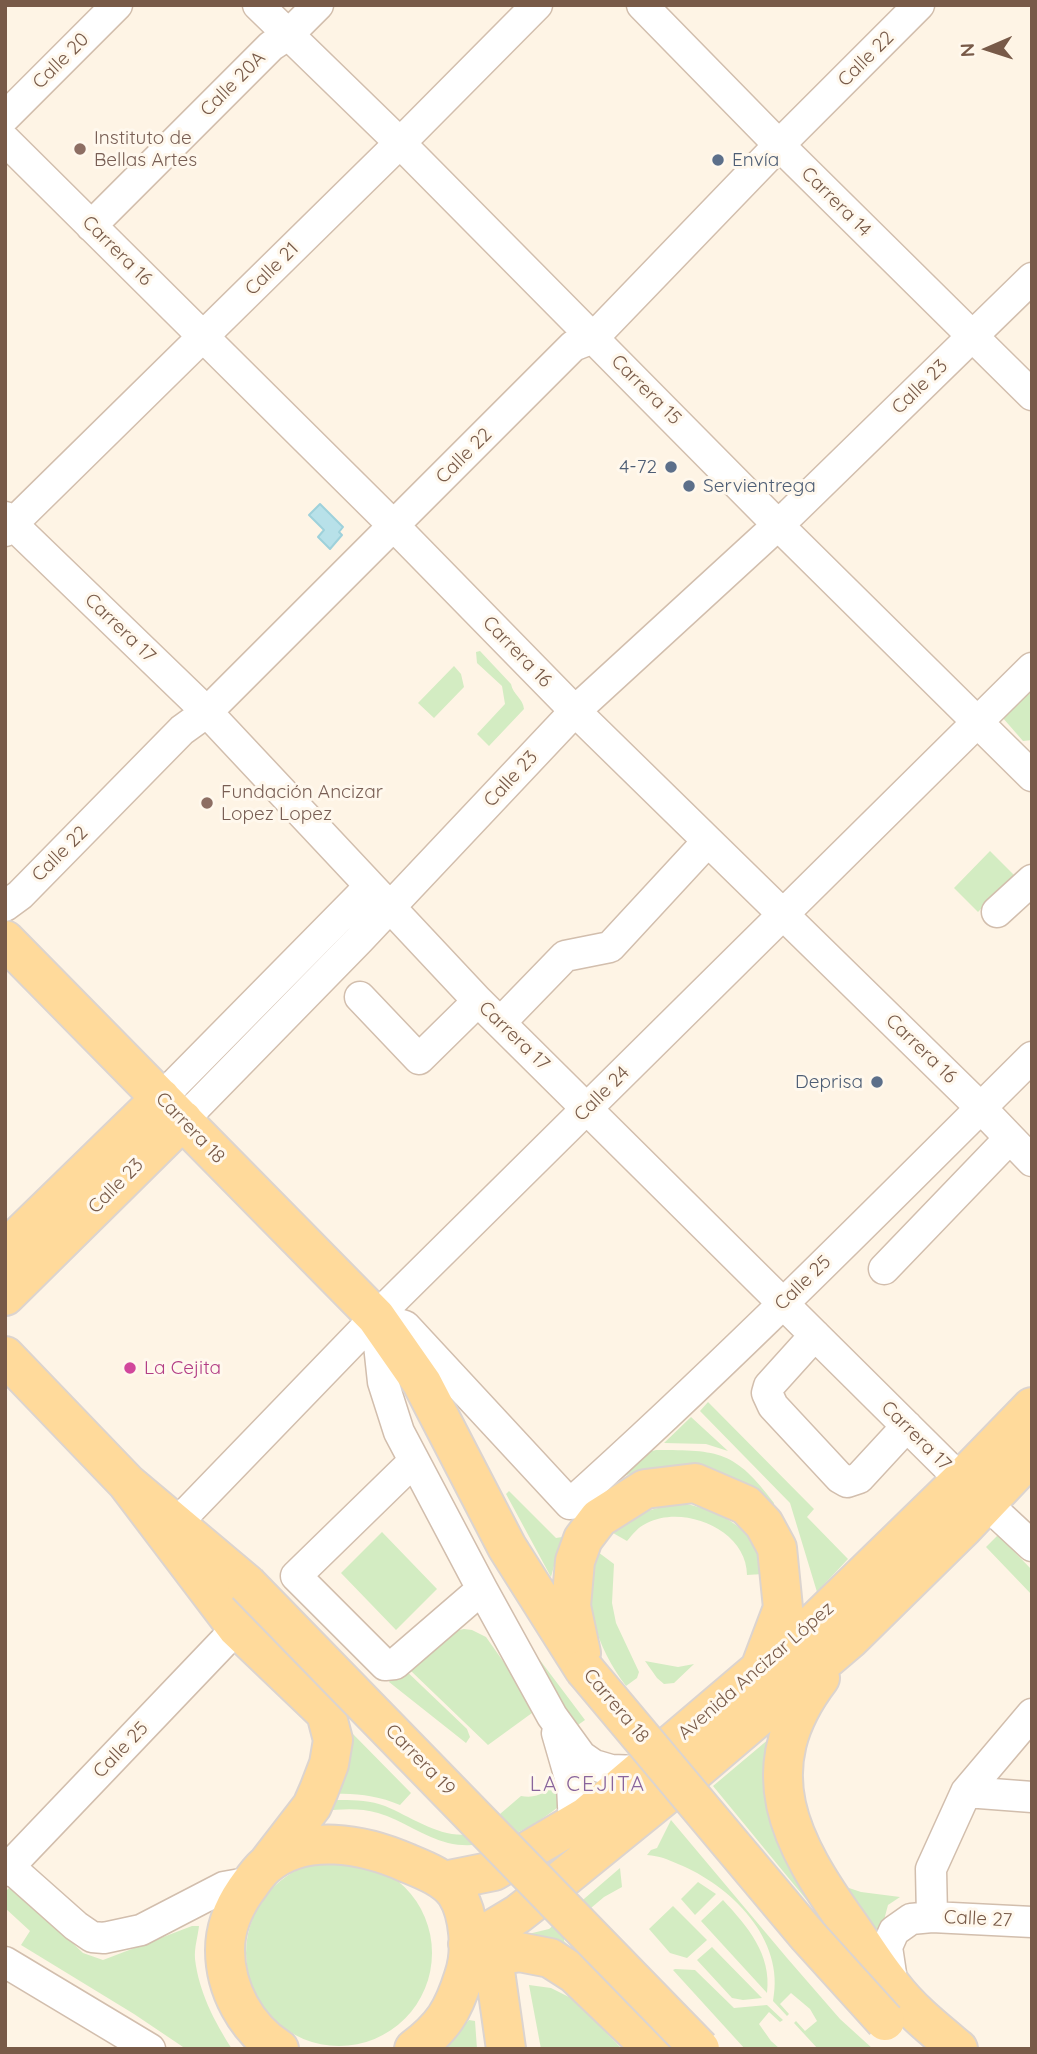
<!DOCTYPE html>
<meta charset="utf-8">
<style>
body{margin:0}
#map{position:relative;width:1037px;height:2054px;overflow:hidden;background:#fef4e5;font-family:Quicksand,sans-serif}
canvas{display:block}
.frame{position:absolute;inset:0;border:7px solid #785a48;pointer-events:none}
.north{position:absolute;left:953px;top:14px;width:70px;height:70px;-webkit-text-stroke:5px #fff8ed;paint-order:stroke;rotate:267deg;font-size:19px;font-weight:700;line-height:28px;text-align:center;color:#785a48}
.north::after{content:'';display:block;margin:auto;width:24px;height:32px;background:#785a48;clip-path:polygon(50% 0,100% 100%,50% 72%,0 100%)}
</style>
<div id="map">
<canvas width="1037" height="2054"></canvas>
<div class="frame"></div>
<div class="north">N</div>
</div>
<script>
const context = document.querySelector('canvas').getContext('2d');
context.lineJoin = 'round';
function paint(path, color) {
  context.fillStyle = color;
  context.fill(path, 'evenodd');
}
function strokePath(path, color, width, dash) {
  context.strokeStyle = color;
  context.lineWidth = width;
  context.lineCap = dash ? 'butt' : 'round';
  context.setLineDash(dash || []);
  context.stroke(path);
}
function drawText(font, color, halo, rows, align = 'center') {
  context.font = font + ' Quicksand,sans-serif';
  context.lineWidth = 6;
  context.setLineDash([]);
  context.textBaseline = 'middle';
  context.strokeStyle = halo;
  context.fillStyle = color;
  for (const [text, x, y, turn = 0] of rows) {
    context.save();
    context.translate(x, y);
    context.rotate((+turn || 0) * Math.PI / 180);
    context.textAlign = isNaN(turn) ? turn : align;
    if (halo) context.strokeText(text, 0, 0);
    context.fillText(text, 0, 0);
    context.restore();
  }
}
const green = new Path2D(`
 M480 651 511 684C513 695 523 698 524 709L489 746 477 734 505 704 502 686 477 663 476 652Z
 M454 666 461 674 464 687 434 718 418 703Z
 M1032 687V740L1023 741 1002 717Z
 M990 851 1014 875 978 912 954 888Z
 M708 1402 814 1509 807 1517 848 1559 817 1592 790 1503 700 1411Z
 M691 1417 728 1451 706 1444 664 1443Z
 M656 1450C719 1450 735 1451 774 1503L773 1510C761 1500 748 1487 735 1479 697 1459 657 1464 618 1478L644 1453Z
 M509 1491 556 1538 562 1537 551 1577 506 1494Z
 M691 1505C730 1515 756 1532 763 1574L747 1575C747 1530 684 1504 647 1523 638 1527 633 1534 627 1541L613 1533C638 1511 657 1505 691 1505Z
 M382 1532 437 1589 396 1630 341 1573Z
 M998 1535 1032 1570V1595L986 1547Z
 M598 1552 614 1564 612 1603 616 1623 639 1672 637 1678 626 1686C596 1646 581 1601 598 1552Z
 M464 1629 472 1630 486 1637 541 1715 550 1754 542 1727 532 1713 488 1745 411 1671 450 1632Z
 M518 1631 585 1720 575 1727Z
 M645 1661 678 1667 694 1664 674 1683 664 1684 657 1678Z
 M400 1665 467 1729 470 1737 466 1743 389 1682Z
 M350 1731 411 1793 400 1805C378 1796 358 1793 334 1794Z
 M776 1733 865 1971 713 1786Z
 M556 1778 563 1803C533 1828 489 1853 448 1843 424 1837 402 1820 378 1813 360 1808 342 1809 324 1811L329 1800C347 1800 367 1799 385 1806 414 1818 446 1843 479 1832L521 1796C538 1799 547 1792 556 1778Z
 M671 1820 787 1958 840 2019 873 2049H818L794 2023 796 2021 805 2031 817 2021 810 2009 791 1993 780 2004 789 2014 787 2016 773 2001C786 1939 730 1885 678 1864 667 1859 660 1856 647 1855L651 1850 657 1848Z
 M246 1953a93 93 0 1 1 186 0a93 93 0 1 1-186 0Z
 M620 1868 622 1887 604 1897 565 1930 564 1941 572 1949 561 1943 524 1935 549 1929Z
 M698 1882 716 1894 695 1915 681 1899Z
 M12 1885 83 1953 103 1960 192 1926H199C198 1936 194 1948 195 1959 199 1992 214 2021 232 2049H186L134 2014 21 1945 30 1931 5 1908V1892Z
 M846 1887 861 1892 900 1897 888 1905 880 1935Z
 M723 1900C747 1926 772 1954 767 1993L701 1921Z
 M673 1906 707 1940 687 1958 670 1953 649 1929Z
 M712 1947 762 1998 743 2000 732 1998 697 1960Z
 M675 1969 695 1970 734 2008 767 2005 783 2020 780 2022 769 2012 759 2024 771 2041 780 2049H745L673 1970Z
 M529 1985 551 1988 575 2000 622 2049H541Z
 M469 2020 475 2021 477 2049H441Z`);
const water = new Path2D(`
 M320 504 343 527 339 532 342 535 330 549 318 537 324 530 309 515Z`);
const minor = new Path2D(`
 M258 5 400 143 778 525 1032 776
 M642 5 779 145 1032 395
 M5 117 117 5
 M5 140 394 526 575 711 981 1108 1032 1161
 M91 226 271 46 288 35 318 5
 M5 517 207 712 478 1001 961 1480 1032 1546
 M5 531 413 130 537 5
 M5 906 20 895 182 730 207 712 573 346 593 338 779 145 919 5
 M997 912 1032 880
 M360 997 419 1059 478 1001
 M500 1023 565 956 610 947 708 841
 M161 1098 370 886
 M183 1120 359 940 575 711 791 513 1032 278
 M884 1269 1009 1139
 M376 1317 405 1326 570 1504C729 1361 880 1208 1032 1057
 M376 1317 383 1382 399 1432 482 1589 552 1716 581 1756 594 1765 611 1770 640 1771
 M815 1335 769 1386 767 1393 773 1406 840 1478 847 1482 859 1478 907 1426
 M414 1461 296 1576 385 1665 395 1664 482 1589
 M176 1524 376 1317 1032 668
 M557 1733 572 1785 574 1826
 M966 1792 1032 1797
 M5 1863 76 1926 92 1937 104 1938 141 1930 224 1887 252 1882
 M5 1871 237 1628
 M932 1917 931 1869 966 1792 1032 1714
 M5 1962 150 2049
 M893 1987 887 1947 894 1931 911 1919 932 1917 1032 1922`);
const major = new Path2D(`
 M5 940 376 1317 422 1383 507 1547 584 1669
 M5 1250 161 1098
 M5 1296 183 1120
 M5 1356 127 1483 247 1584
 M127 1483 237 1628 326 1713 333 1740 329 1764 319 1790 312 1806 268 1863
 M581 1653 571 1606 575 1561 583 1539 599 1518 645 1489 695 1483 746 1505 764 1524 777 1548 783 1608 761 1666
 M820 1678C750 1770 790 1842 849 1925 863 1945 876 1967 892 1986 910 2010 934 2029 958 2049
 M444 1881 494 1871 587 1816 814 1623 961 1480 1032 1407
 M481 1935 495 1971 506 2049
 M468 1944 518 1914 550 1889 689 1776 850 1639 963 1528 1032 1455
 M467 1968 491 1957 519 1952 550 1958 575 1974 653 2049
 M279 2049C246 2028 225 1989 225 1950 225 1928 232 1910 245 1891 251 1883 257 1873 265 1866 304 1832 364 1844 407 1863 424 1870 445 1878 456 1893 470 1915 472 1953 464 1976 453 2011 443 2027 414 2049`);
const majorBridge = new Path2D(`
 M247 1584 700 2049
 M584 1669 808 1936 885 2021`);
const markers = [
 [80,149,7,"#8d6e63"],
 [718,160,7,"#5c6f8a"],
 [671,467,7,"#5c6f8a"],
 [689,486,7,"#5c6f8a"],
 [207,803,7,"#8d6e63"],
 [877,1082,7,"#5c6f8a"],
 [130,1368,7,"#d1479c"]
];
const streetNames = [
 ["Calle 22",866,59,-45],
 ["Calle 20",61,61,-45],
 ["Calle 20A",233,84,-45],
 ["Carrera 14",836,202,45],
 ["Carrera 16",117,251,45],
 ["Calle 21",272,269,-45],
 ["Calle 23",920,387,-44],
 ["Carrera 15",646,390,45],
 ["Calle 22",464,456,-45],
 ["Carrera 17",120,628,44],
 ["Carrera 16",517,652,46],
 ["Calle 23",511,779,-47],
 ["Calle 22",60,854,-45],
 ["Carrera 17",514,1036,44],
 ["Carrera 16",921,1049,44],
 ["Calle 24",602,1094,-45],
 ["Carrera 18",190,1128,46],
 ["Calle 23",116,1186,-45],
 ["Calle 25",803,1283,-44],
 ["Carrera 17",916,1436,45],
 ["Avenida Ancizar López",756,1671,-41],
 ["Carrera 18",616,1706,50],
 ["Calle 25",121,1750,-46],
 ["Carrera 19",420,1760,46],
 ["Calle 27",978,1919,3]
];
const educationNames = [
 ["Instituto de",94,138],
 ["Bellas Artes",94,160],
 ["Fundación Ancizar",221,792],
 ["Lopez Lopez",221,814]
];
const serviceNames = [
 ["Envía",732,160],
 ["4-72",657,467,"right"],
 ["Servientrega",703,486],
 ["Deprisa",863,1082,"right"]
];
const hotelNames = [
 ["La Cejita",144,1368]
];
const neighbourhoodNames = [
 ["LA CEJITA",588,1785]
];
paint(green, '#d3ecc2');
paint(water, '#b8e1e9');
strokePath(water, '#9ed1db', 2);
strokePath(minor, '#d2bead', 33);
strokePath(major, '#dcd4cf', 42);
strokePath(minor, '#fff', 30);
strokePath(major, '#ffda9b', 38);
strokePath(majorBridge, '#dcd4cf', 42, []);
strokePath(majorBridge, '#ffda9b', 38);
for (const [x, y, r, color] of markers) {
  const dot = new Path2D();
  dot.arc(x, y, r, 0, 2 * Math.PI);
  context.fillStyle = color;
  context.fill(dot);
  strokePath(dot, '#fff8ed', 2.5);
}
drawText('19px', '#785a48', '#fff8ed', streetNames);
drawText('19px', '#785e54', '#fff8ed', educationNames, 'left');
drawText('19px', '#4e5e75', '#fff8ed', serviceNames, 'left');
drawText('19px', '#b23c85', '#fff8ed', hotelNames, 'left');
context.letterSpacing = '2px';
drawText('21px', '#89649c', '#fff8ed', neighbourhoodNames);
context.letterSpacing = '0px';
</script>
